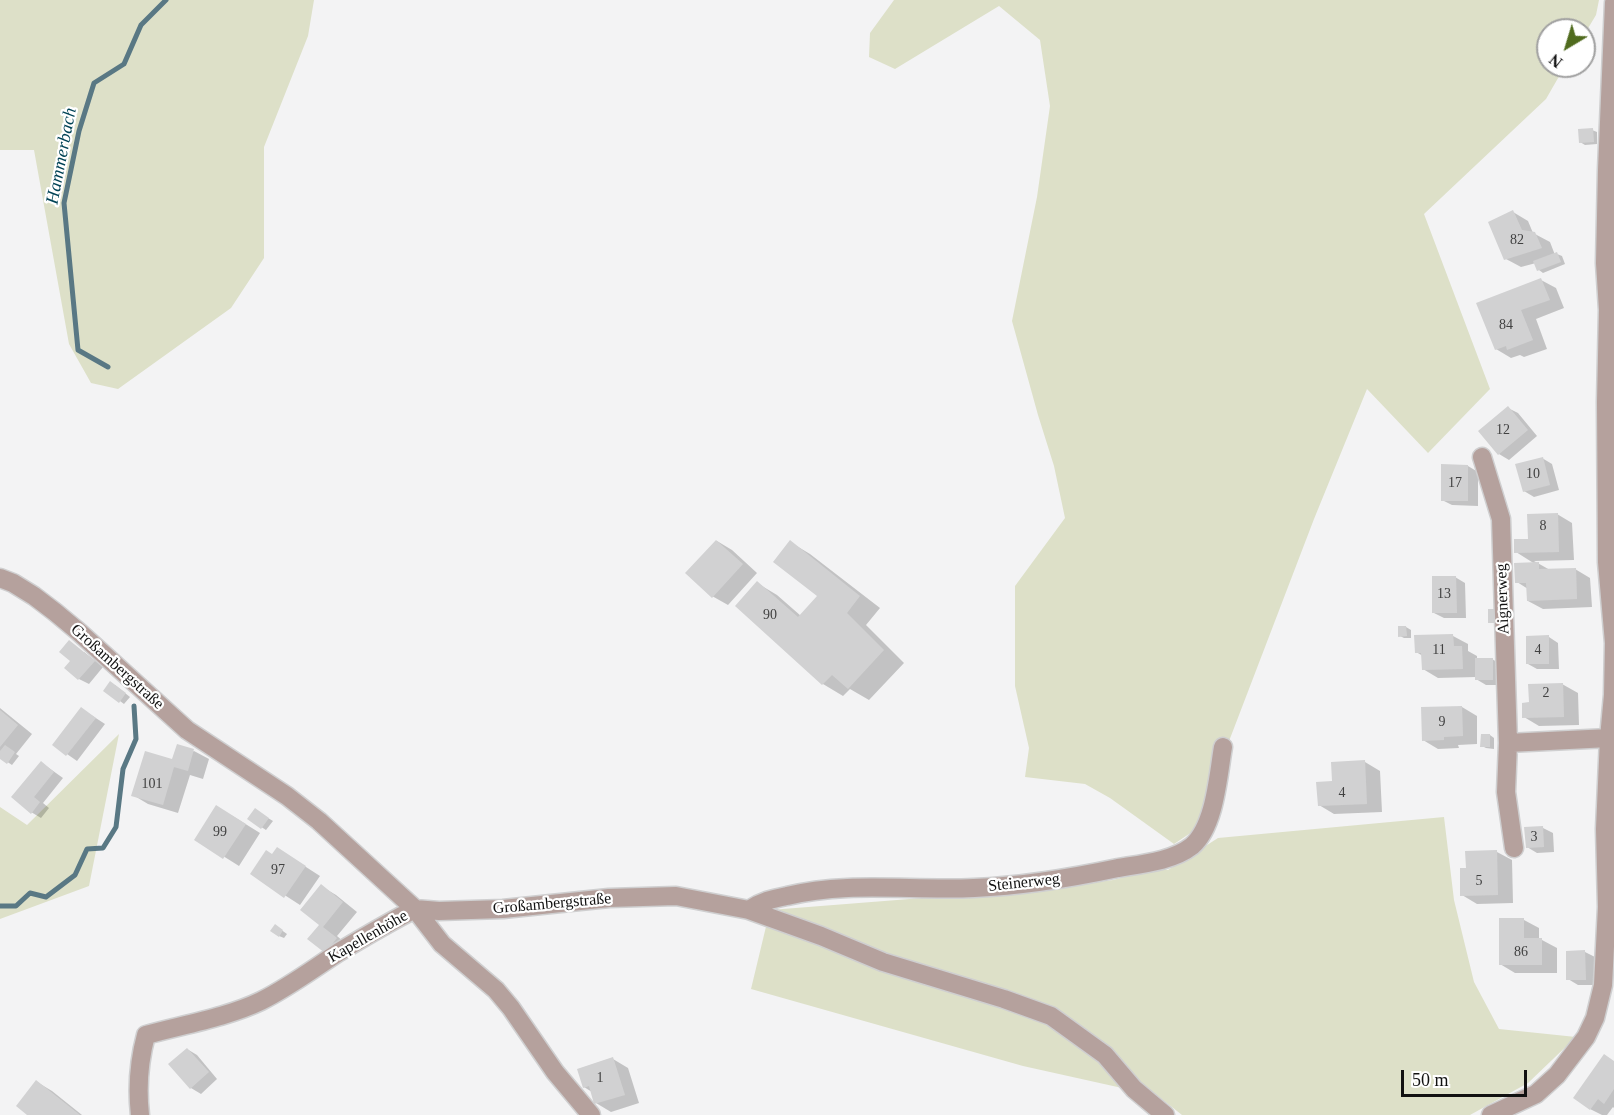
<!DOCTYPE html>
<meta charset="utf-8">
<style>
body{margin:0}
#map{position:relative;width:1614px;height:1115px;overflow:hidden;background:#f3f3f4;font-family:Georgia,serif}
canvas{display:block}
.north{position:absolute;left:1536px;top:18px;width:60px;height:60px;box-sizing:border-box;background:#fff;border:2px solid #a0a0a0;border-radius:50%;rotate:218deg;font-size:16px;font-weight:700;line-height:24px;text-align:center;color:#111}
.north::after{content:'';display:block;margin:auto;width:21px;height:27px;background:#506b1e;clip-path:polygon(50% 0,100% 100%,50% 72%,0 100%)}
.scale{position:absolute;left:1401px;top:1070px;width:126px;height:27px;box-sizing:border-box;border:3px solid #111;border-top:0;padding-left:8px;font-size:18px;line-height:21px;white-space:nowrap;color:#111;-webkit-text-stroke:4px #fff;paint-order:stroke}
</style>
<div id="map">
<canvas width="1614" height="1115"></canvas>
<div class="north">N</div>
<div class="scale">50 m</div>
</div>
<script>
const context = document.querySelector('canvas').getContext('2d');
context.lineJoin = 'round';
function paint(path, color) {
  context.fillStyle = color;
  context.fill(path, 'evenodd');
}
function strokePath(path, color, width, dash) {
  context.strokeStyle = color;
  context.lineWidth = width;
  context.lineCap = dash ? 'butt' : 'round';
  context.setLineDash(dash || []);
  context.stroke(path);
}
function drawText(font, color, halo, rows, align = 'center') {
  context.font = font + ' Georgia,serif';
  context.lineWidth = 4.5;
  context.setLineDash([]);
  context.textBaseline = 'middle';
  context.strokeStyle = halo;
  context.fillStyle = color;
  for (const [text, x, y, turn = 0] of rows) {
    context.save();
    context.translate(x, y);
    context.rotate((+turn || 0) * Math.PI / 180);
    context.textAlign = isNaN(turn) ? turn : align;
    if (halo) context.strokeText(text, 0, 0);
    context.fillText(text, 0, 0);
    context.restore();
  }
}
const green = new Path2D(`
 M0 0H314L308 36 264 147V258L231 308 118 389 91 383 69 344 34 150H0Z
 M894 0H1599L1596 15 1584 35V30H1548V66H1565L1546 99 1424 214 1490 389 1428 453 1367 389 1314 519 1195 830 1174 844 1110 798 1085 784 1025 777 1029 748 1015 686V586L1065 518 1054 466 1038 415 1012 321 1037 197 1050 106 1040 40 999 6 895 69 869 57 870 33Z
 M119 734 89 886 0 919V807L27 825Z
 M1444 817 1454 900 1474 982 1499 1029 1576 1037 1528 1083 1470 1115H1182L1158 1096 1023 1066 751 989 770 910 1062 887 1113 880 1159 868 1168 870 1218 838Z`);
const shadow = new Path2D(`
 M1592 130 1597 132V144L1585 145 1580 142Z
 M1513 212 1528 221 1533 233 1550 242 1555 255 1557 254 1562 256 1565 264 1543 273 1539 270 1536 263 1521 267 1506 259Z
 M1541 280 1556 288 1564 308 1536 319 1547 349 1524 357 1520 355 1511 358 1496 349 1478 303Z
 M1508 408 1518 413 1537 436 1509 460 1499 454Z
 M1542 458 1552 464 1559 490 1534 497 1524 491Z
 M1442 466H1468L1478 472V506L1452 505 1442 500Z
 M1557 514 1572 523 1574 560 1534 561 1550 570 1575 569 1590 578 1592 607 1543 609 1528 601V589L1517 582 1535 564 1516 552Z
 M717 541 732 550 757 573 728 605 712 596Z
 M790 542 810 554 880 608 866 625 904 663 869 700 850 689 843 696 823 684 757 583 777 595 801 616 819 596Z
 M1455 577 1465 583 1466 618H1444L1434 613Z
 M1399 627H1406L1411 630V638H1404L1400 636Z
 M1453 636 1468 644V651L1477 656V659H1492L1502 665V685H1486L1476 679V677L1438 678 1423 669V656L1416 652Z
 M1549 637 1558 643 1559 669H1537L1528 664Z
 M84 652 103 667 89 684 79 679Z
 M1562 684 1578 693 1579 725 1539 726 1524 717 1530 704Z
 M115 685 130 697 124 704 105 690Z
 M1462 707 1477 716V744L1458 745 1459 748 1438 749 1423 740Z
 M0 708 32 734 16 754 19 756 12 765 0 757Z
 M82 709 105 724 77 761 54 745Z
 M1490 735 1494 738V749L1486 748 1482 746Z
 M194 751 209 759 203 779 190 775 178 813 148 804 133 795 173 761Z
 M1365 762 1380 771 1382 812 1334 814 1319 805 1334 782Z
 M42 763 63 778 43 803 49 808 41 818 31 812 13 797Z
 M255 810 273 821 266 830 249 819Z
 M231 815 260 833 239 866 196 839Z
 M1543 828 1553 833 1554 852 1537 853 1527 847Z
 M1497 852 1512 860 1513 903 1477 904 1462 895 1467 869Z
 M273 856 292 858 320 876 300 905 252 874Z
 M321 886 336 895 357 912 337 936 351 948 325 952 321 925Z
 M1524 920 1539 928V940H1542L1557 948V973H1515L1500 964Z
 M280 929 287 934 284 938 279 936Z
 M1567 952H1585L1595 957V985H1578L1568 979Z
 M187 1049 197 1055 217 1079 201 1094 191 1088 170 1064Z
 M613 1059 628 1068 639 1103 611 1112 596 1103 592 1092 584 1087Z
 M1614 1061V1108L1613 1107 1607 1115H1602L1590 1109Z
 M37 1082 52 1091 82 1115H29Z`);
const stream = new Path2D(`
 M108 367 78 350 64 203 79 131 94 83 124 64 141 25 166 0
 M0 906H16L30 893 46 897 75 875 87 849 103 848 116 827 123 769 136 739 134 706`);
const building = new Path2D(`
 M1593 128 1594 142 1579 143 1578 129Z
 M1513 210 1522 230 1535 232 1542 248 1504 260 1488 222Z
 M1557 252 1561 262 1537 271 1533 261Z
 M1541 278 1550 300 1521 310 1533 340 1507 350 1506 346 1495 350 1476 303Z
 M1508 406 1528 430 1498 455 1478 431Z
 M1543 457 1550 485 1523 492 1515 464Z
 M1441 464 1468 465V501H1441Z
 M1558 513 1559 552 1514 553V539H1528L1527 514Z
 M716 540 743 564 712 598 685 573Z
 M790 540 860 596 847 613 884 650 848 689 832 675 822 685 735 606 757 581 798 617 817 596 773 562Z
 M1539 562V569L1576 568 1577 599 1527 601 1526 583H1515L1514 563Z
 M1432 576H1456L1457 613H1432Z
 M1488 609H1496V623H1488Z
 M1398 626H1406L1407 636 1398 637Z
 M1453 634 1454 646H1462L1463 669 1422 670 1421 653H1415L1414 635Z
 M1549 635V664H1526V636Z
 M69 640 95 661 78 680 64 668 70 661 59 652Z
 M1475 658H1493V680H1475Z
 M110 681 126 693 119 703 103 691Z
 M1563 683 1564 717 1522 718V703L1529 702 1528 684Z
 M1462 706 1463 736 1444 737V740L1422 741 1421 707Z
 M81 707 96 718 66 756 52 745Z
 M0 710 18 725 0 747Z
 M1481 734H1490V747H1480Z
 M177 744 194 749 188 771 174 767 163 805 131 796 145 751 172 759Z
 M5 745 15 752 7 764 0 759V751Z
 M1365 760 1367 804 1318 806 1316 782 1332 781 1331 762Z
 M41 761 54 772 34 797 40 802 31 814 11 797Z
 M216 805 246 824 223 859 194 840Z
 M255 808 269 818 261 829 247 819Z
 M1543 826 1544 847 1526 848 1524 827Z
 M277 847 306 866 284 898 250 874 266 850 272 854Z
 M1497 850 1498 895 1460 896V868H1466L1465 851Z
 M321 884 343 902 323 927 337 938 325 953 307 939 319 925 300 910Z
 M1499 918H1524V938H1542V965H1499Z
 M275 924 283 930 279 937 270 931Z
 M1585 950 1586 980H1566V951Z
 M187 1048 209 1072 190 1089 168 1064Z
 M1604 1054 1614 1061V1089L1604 1104 1598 1099 1590 1110 1573 1098Z
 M613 1057 625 1095 594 1104 589 1086 583 1088 577 1069Z
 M36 1080 80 1115H27L16 1106Z`);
const minor = new Path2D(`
 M1482 457 1501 519 1508 743 1506 792 1514 848
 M0 578 13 583 34 596 55 612 79 632 187 730 287 796 319 821 415 909 439 911 503 909 609 898 676 896 749 910 821 936 883 962 1004 999 1051 1016 1105 1055 1134 1089 1165 1115
 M1508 743 1609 738
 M415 909 442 944 496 990 511 1008 555 1072 591 1115
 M749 910C762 901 772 899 787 896 848 881 911 891 974 888 1022 886 1071 878 1118 868 1142 864 1173 861 1192 846 1215 826 1218 776 1223 747
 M140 1115C137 1088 139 1061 146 1035 182 1025 228 1017 261 1001 289 987 313 969 339 952 364 937 389 922 415 909
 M1491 1115 1536 1094 1557 1075 1586 1037 1595 1018 1603 985 1607 907 1605 829 1609 738 1613 695 1614 643 1607 562 1606 402 1608 310 1605 263 1607 170 1614 3`);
const numberNames = [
 ["82",1517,240],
 ["84",1506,325],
 ["12",1503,430],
 ["10",1533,474],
 ["17",1455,483],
 ["8",1543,526],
 ["13",1444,594],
 ["90",770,615],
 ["11",1439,650],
 ["4",1538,650],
 ["2",1546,693],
 ["9",1442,722],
 ["101",152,784],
 ["4",1342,793],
 ["99",220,832],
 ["3",1534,837],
 ["97",278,870],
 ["5",1479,881],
 ["86",1521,952],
 ["1",600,1078]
];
const streetNames = [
 ["Aignerweg",1503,599,-92],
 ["Großambergstraße",117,667,42],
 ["Steinerweg",1024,883,-6],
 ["Großambergstraße",552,904,-5],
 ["Kapellenhöhe",368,937,-30]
];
const waterNames = [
 ["Hammerbach",62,156,-79]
];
paint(green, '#dde0c8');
paint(shadow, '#0003');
strokePath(stream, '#597884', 5);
paint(building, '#d1d1d2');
strokePath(minor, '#cfcfd0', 21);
strokePath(minor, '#b5a19d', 18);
drawText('14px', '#414141', null, numberNames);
drawText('16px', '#111', '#fff', streetNames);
drawText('italic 18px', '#004356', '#fff', waterNames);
</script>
